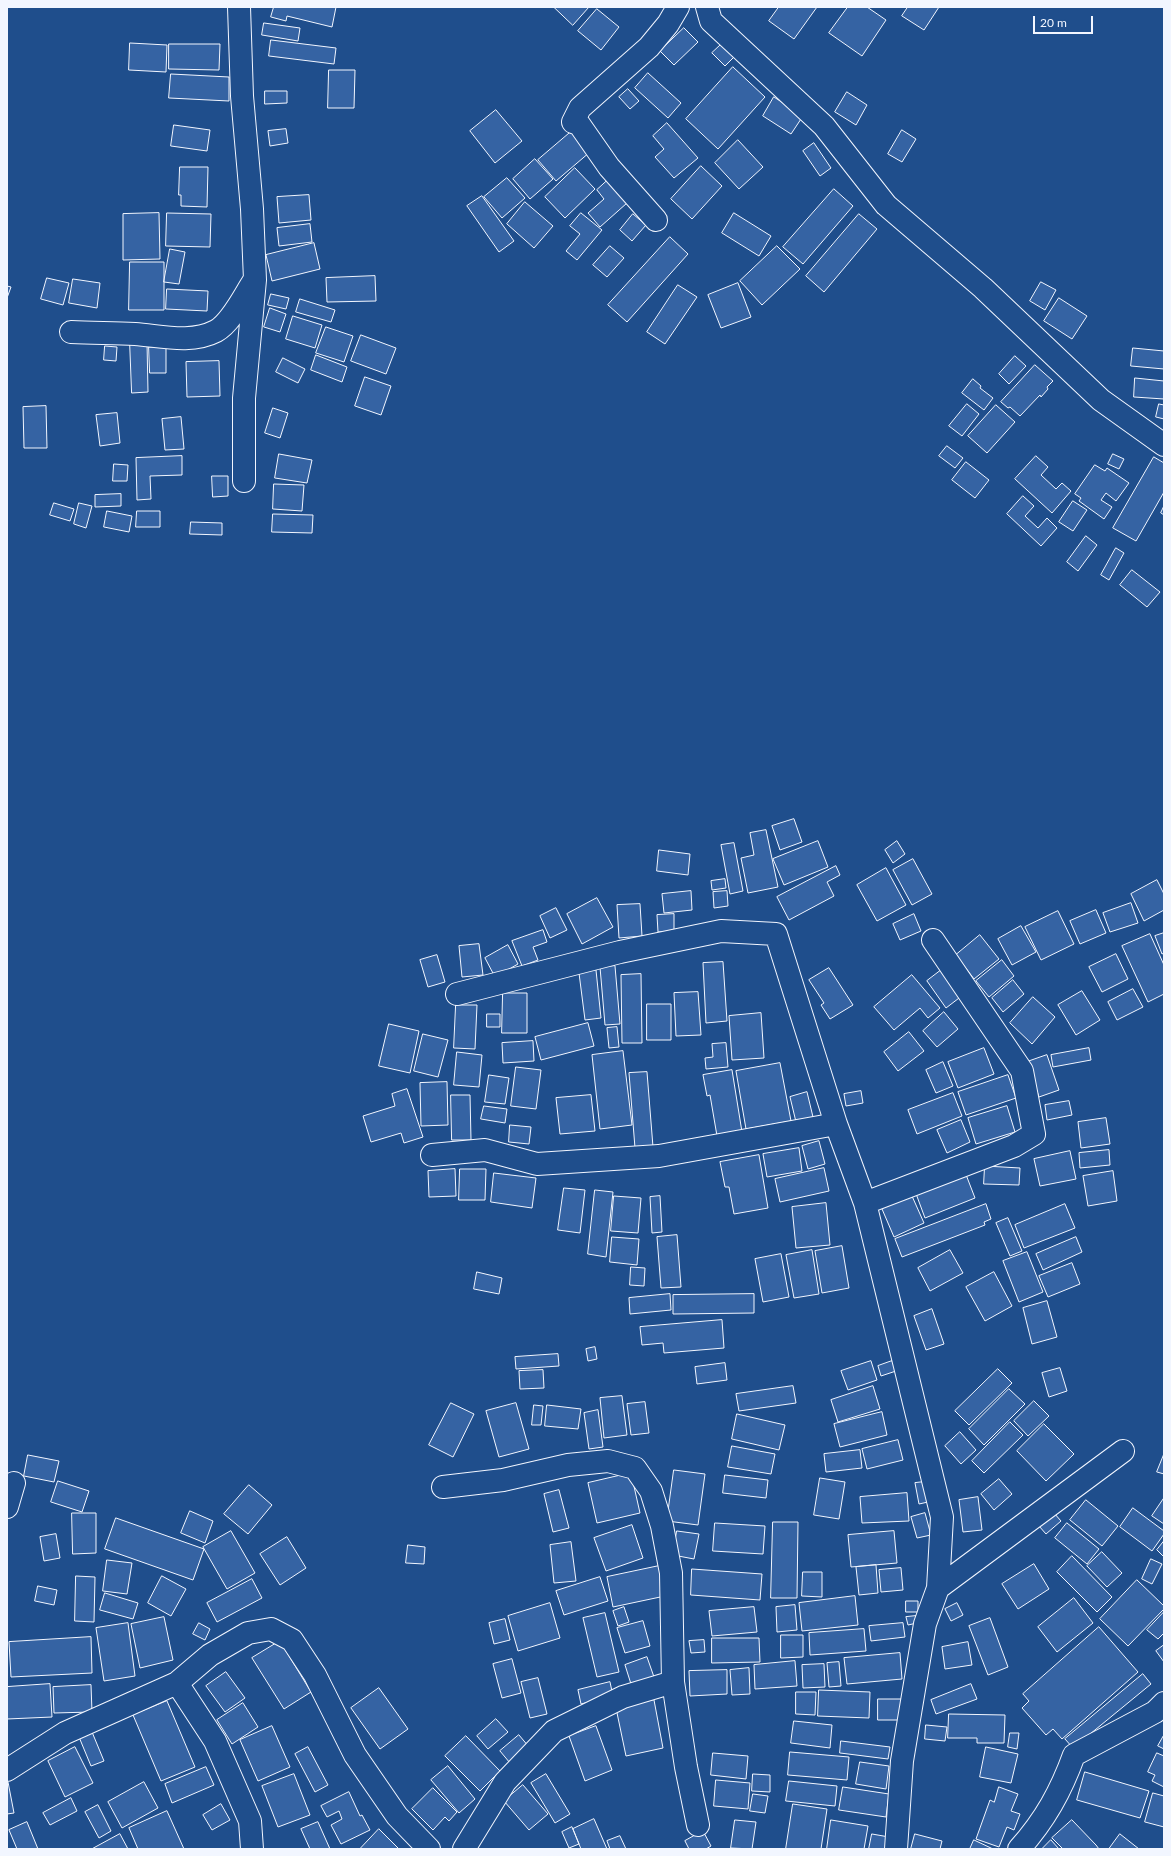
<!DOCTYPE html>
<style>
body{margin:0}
#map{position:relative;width:1171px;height:1856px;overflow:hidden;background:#1f4e8c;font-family:Lato,sans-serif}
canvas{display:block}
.frame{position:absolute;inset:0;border:8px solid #f2f6ff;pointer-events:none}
.scale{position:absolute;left:1033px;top:16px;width:60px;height:18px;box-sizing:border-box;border:2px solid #f2f6ff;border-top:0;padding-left:5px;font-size:12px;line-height:14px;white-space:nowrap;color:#f2f6ff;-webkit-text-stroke:3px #1f4e8c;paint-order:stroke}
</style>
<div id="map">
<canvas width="1171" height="1856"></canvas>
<div class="frame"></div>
<div class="scale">20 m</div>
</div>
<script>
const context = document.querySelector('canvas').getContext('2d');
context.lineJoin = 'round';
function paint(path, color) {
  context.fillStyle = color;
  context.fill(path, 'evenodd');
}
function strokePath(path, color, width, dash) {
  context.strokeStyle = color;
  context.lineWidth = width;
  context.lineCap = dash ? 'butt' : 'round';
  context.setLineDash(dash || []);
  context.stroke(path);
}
const building = new Path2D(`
 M274 7H336L332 27 287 16 286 21 271 17Z
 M554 7H589L573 25Z
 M779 7H817L794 39 769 21Z
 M848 7H867L886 20 862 56 829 33Z
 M908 7H939L924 30 902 16Z
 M597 9 619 27 601 50 578 31Z
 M264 23 300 28 298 41 262 35Z
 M684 28 698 42 674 65 660 51Z
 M727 39 740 51 725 66 712 53Z
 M271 40 336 48 334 64 269 56Z
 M130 43 167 45 166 72 129 70Z
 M169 44H220L219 70 169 69Z
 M733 67 765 97 718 149 686 119Z
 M329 70H355L354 108H328Z
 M648 73 681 103 668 118 635 88Z
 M171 74 229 77V101L169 98Z
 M628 89 639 101 630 109 619 97Z
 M265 91H287V103L265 104Z
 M847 92 867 105 856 125 835 112Z
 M774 97 803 116 791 134 763 116Z
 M496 110 522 141 495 163 470 131Z
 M667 123 698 158 674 178 655 157 664 149 653 136Z
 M174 125 210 130 207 151 171 146Z
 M286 129 288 143 270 146 268 131Z
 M902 130 916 139 902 162 888 154Z
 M572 131 590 152 556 181 538 160Z
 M738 140 763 167 739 189 715 163Z
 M814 143 831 168 820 176 803 151Z
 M535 159 553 179 530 199 513 179Z
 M701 166 722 186 692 219 671 199Z
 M180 167H208L207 207 181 206V195H179Z
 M575 168 595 189 565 218 545 197Z
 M507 178 525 198 502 218 484 197Z
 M608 180 627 203 600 227 588 213 604 199 597 190Z
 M834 189 853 206 803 264 783 247Z
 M309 195 311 220 279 223 277 197Z
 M482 196 514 241 499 252 467 206Z
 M525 202 553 226 534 248 507 224Z
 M159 213 160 259 123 260V214Z
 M167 213 211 214 210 247 166 246Z
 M581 213 602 230 577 260 566 251 580 234 570 226Z
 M734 213 771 236 759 256 722 233Z
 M633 214 646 225 632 241 620 230Z
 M859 214 877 229 824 292 806 276Z
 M310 224 312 242 279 246 277 228Z
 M670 237 688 254 627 322 608 305Z
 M314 243 320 269 272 281 266 255Z
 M610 246 624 258 607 277 593 265Z
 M777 246 800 269 762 305 740 281Z
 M170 249 185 252 179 284 164 282Z
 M130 262H164V310H129Z
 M375 276 376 301 327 302 326 278Z
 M47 278 69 283 63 305 41 299Z
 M73 279 100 283 97 308 69 303Z
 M1041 282 1056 290 1045 310 1030 301Z
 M738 283 751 317 721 328 708 295Z
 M678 285 697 297 665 344 647 332Z
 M7 286 11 287 7 298Z
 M167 289 208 291 207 311 166 309Z
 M271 294 289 298 286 309 268 305Z
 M1059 298 1087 316 1072 339 1044 321Z
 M300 299 335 310 331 322 296 312Z
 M270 308 286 314 280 332 264 327Z
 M293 316 322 325 315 348 286 339Z
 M326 327 353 336 344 362 316 353Z
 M361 335 396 348 386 374 351 361Z
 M130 342H147L148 392 132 393Z
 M105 346 117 347 116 361 104 360Z
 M149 347H166V373H150Z
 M1133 348 1164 351V369L1131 366Z
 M316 355 347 367 342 382 311 370Z
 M1015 356 1026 366 1009 384 999 374Z
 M283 358 305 369 298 383 276 372Z
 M219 361 220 396 187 397 186 362Z
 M1035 365 1053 381 1047 387 1048 389 1041 397 1040 395 1020 416 1010 407 1008 408 1001 402Z
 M365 377 391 386 381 415 355 406Z
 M1135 378 1164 381V399L1134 397Z
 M973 379 981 386 980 388 993 398 984 410 962 393Z
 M967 404 979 414 962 436 949 426Z
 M1159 404 1164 405V419L1156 417Z
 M996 405 1015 422 987 453 968 436Z
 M46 406 47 448H24L23 407Z
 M273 408 288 413 280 438 265 433Z
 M117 413 120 443 100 446 96 415Z
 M181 417 184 449 165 450 162 419Z
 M947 446 963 458 955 468 939 456Z
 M279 454 312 460 307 483 275 478Z
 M1113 454 1124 459 1119 469 1108 464Z
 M182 456V475L150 476 151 499 137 500 136 458Z
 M1036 456 1048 467 1041 475 1056 489 1062 483 1071 491 1052 513 1015 479Z
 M1154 457 1164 463V492L1136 541 1113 528Z
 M966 462 989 480 975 498 952 480Z
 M114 464 128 465 127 481H113Z
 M1095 465 1105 471 1107 468 1129 483 1116 501 1106 493 1101 500 1112 507 1104 519 1079 501 1081 498 1075 494Z
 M212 476H228V496L213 497Z
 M274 484 304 485 302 511 273 509Z
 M121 494V506L95 507V495Z
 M1023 496 1034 506 1025 516 1038 528 1047 518 1057 528 1041 546 1007 514Z
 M1073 501 1087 510 1073 531 1059 522Z
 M54 503 74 509 70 521 50 515Z
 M79 503 92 506 86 528 74 524Z
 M1164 506V515L1161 513Z
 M107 511 132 516 129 532 104 527Z
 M137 511H160V527H136Z
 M273 514 313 515 312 533 272 532Z
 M191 522 222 523V535L190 534Z
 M1086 536 1097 545 1078 571 1067 562Z
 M1116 548 1124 553 1109 580 1101 575Z
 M1132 570 1160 592 1147 607 1120 585Z
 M794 819 802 842 780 850 772 826Z
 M766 830 778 887 748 893 741 858 754 855 750 833Z
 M818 841 828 867 784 885 773 859Z
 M897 841 905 854 893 863 885 850Z
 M734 843 743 891 730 894 721 845Z
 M659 850 690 854 688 875 657 871Z
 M913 859 932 894 912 905 893 870Z
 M836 866 840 875 827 882 834 896 789 920 777 897Z
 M886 868 906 905 877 921 857 885Z
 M725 879 726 888 712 890 711 881Z
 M1157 880 1164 894V910L1144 921 1131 894Z
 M691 891 692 910 664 913 662 894Z
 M727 891 728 906 714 908 713 892Z
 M597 898 613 927 582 944 567 914Z
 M1131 903 1138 923 1110 932 1103 913Z
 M640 904 642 936 619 938 617 905Z
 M556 908 567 930 550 938 540 916Z
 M1096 910 1106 933 1080 944 1070 921Z
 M1058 911 1074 944 1041 960 1025 927Z
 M674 914V931L658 932 657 915Z
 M914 914 921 931 900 940 893 924Z
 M1021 926 1036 952 1012 965 998 939Z
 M543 930 547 942 533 947 538 960 522 966 512 941Z
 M1164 933V953L1162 954 1155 936Z
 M1150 934 1164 965V994L1148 1002 1122 946Z
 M980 935 999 959 974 979 956 955Z
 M479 944 483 975 462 977 459 946Z
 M508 945 518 964 495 977 485 958Z
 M1116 954 1128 979 1102 992 1089 967Z
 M437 955 445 982 428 987 420 960Z
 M1002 960 1014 976 989 997 976 981Z
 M723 962 727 1021 706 1023 703 963Z
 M615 966 620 1024 605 1025 600 967Z
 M829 968 853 1005 830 1019 821 1005 824 1003 809 980Z
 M944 968 963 995 946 1008 927 981Z
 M596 970 601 1018 585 1020 579 973Z
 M641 974 642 1043H622L621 975Z
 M912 975 940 1008 928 1018 920 1008 894 1030 874 1007Z
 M1013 980 1024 994 1003 1012 992 998Z
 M1133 989 1143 1007 1117 1020 1108 1002Z
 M1082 991 1100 1020 1076 1035 1058 1005Z
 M698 992 701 1035 676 1036 674 993Z
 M503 993H527V1033H502Z
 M1033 997 1055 1017 1032 1044 1010 1023Z
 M647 1004H671V1040H647Z
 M456 1005H477L475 1049 454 1048Z
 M944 1012 958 1029 937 1047 923 1031Z
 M761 1013 764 1058 732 1060 729 1016Z
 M487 1014H500V1027H487Z
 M588 1023 594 1046 541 1060 535 1037Z
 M389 1024 419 1031 410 1073 379 1066Z
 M617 1027 619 1047 609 1048 607 1028Z
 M909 1032 924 1051 898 1071 884 1052Z
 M423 1034 448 1040 438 1077 414 1071Z
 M533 1041 534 1061 503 1063 502 1043Z
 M726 1043 728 1067 706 1069 705 1058 713 1057 712 1044Z
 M984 1048 994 1074 958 1088 948 1062Z
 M1089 1048 1091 1060 1053 1067 1051 1055Z
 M623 1051 632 1125 600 1129 592 1055Z
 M457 1052 482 1055 479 1087 454 1085Z
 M1047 1055 1059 1090 1039 1097 1027 1062Z
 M943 1062 953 1086 936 1093 926 1070Z
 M780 1063 791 1121 746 1129 736 1071Z
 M516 1067 541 1070 536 1109 511 1106Z
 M732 1070 742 1132 717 1136 710 1095 707 1096 703 1075Z
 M647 1072 653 1147 635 1148 629 1073Z
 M489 1075 509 1078 505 1104 485 1102Z
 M1008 1075 1016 1098 966 1115 958 1092Z
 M447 1082 448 1125 421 1126 420 1083Z
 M407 1089 423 1137 404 1143 401 1133 371 1142 363 1116 395 1106 392 1094Z
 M861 1091 863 1103 846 1106 844 1094Z
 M807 1092 813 1117 796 1122 790 1097Z
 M953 1093 962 1116 917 1134 908 1110Z
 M451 1095H470L471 1140H452Z
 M591 1095 595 1131 560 1134 556 1098Z
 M1069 1101 1072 1115 1047 1120 1045 1105Z
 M484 1106 507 1109 505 1123 481 1119Z
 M1007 1106 1015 1132 976 1144 968 1118Z
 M1106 1118 1110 1144 1081 1148 1078 1122Z
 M961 1120 970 1142 947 1153 937 1130Z
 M510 1125 531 1127 529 1144 509 1142Z
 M819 1141 825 1164 808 1169 802 1146Z
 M799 1148 802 1171 767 1177 763 1154Z
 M1109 1150 1110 1165 1080 1168 1079 1153Z
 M1070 1151 1076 1179 1040 1186 1034 1159Z
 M759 1155 768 1208 734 1214 729 1187H725L720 1162Z
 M985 1166 1020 1168 1019 1185 984 1184Z
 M824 1168 829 1191 780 1202 775 1179Z
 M455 1169 456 1196 429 1197 428 1171Z
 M460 1169H486L485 1200H459Z
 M1113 1171 1117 1201 1088 1206 1083 1176Z
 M965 1172 975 1198 925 1218 915 1191Z
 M494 1173 536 1178 532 1208 491 1202Z
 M564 1188 585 1190 580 1233 558 1230Z
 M595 1190 613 1192 606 1257 588 1254Z
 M614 1196 641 1198 638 1233 611 1231Z
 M660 1196 662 1232 652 1233 650 1197Z
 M912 1196 924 1223 894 1237 882 1209Z
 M826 1203 830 1245 796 1248 792 1207Z
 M986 1204 991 1219 984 1222 985 1225 902 1257 895 1239Z
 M1065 1204 1075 1228 1024 1248 1015 1225Z
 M1008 1218 1022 1251 1010 1256 996 1223Z
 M677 1235 681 1287 661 1288 657 1237Z
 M612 1237 639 1239 637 1265 610 1262Z
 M1076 1237 1082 1252 1043 1270 1036 1254Z
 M842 1246 849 1288 822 1293 815 1251Z
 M812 1250 819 1294 794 1298 786 1255Z
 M950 1250 963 1273 930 1291 918 1268Z
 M1027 1252 1043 1292 1019 1302 1003 1261Z
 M781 1254 789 1297 763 1302 755 1259Z
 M1072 1263 1080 1284 1048 1297 1039 1276Z
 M631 1267 645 1268 644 1286 630 1285Z
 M477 1272 502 1278 499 1294 474 1289Z
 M994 1272 1012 1306 985 1321 966 1287Z
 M670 1294 671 1310 630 1314 629 1298Z
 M754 1294V1313L673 1314V1295Z
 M1047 1301 1057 1337 1032 1344 1023 1308Z
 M932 1309 944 1344 926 1350 914 1316Z
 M722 1320 724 1348 664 1353 663 1343 642 1345 640 1327Z
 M595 1347 597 1359 588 1361 586 1349Z
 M558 1354 559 1366 516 1369 515 1357Z
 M871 1361 877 1380 848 1390 841 1371Z
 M892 1361 896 1371 881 1376 878 1366Z
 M725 1363 727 1380 697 1384 695 1367Z
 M1060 1368 1067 1391 1049 1397 1042 1373Z
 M998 1369 1012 1383 969 1425 955 1411Z
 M543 1370 544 1388 520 1389 519 1371Z
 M793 1386 796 1403 739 1411 736 1394Z
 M873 1386 880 1409 838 1422 831 1400Z
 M1009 1389 1025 1404 984 1445 969 1429Z
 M622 1396 627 1435 604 1438 600 1398Z
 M1034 1401 1049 1416 1028 1436 1014 1421Z
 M645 1402 649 1433 631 1435 627 1404Z
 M451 1403 474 1414 453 1457 429 1445Z
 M516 1403 529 1449 499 1457 486 1411Z
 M534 1405 543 1406 541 1425H532Z
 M547 1405 581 1409 578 1429 545 1426Z
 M598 1410 603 1447 589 1449 584 1413Z
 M882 1412 887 1435 840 1447 834 1424Z
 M737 1414 785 1425 779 1450 732 1439Z
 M1010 1422 1023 1435 984 1473 972 1461Z
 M1044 1424 1074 1454 1046 1481 1017 1451Z
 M960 1432 976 1450 961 1464 945 1446Z
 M898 1440 903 1460 867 1469 862 1449Z
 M732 1446 775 1454 771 1474 728 1467Z
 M860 1450 862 1468 826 1472 824 1454Z
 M1164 1454V1474L1157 1472Z
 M28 1455 59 1461 54 1482 24 1476Z
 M674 1470 705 1474 698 1525 667 1521Z
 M631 1473 640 1513 597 1523 588 1483Z
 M725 1475 768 1480 766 1498 723 1493Z
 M820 1478 845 1482 839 1519 814 1515Z
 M999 1479 1012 1494 994 1510 981 1494Z
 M58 1481 89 1491 82 1512 51 1502Z
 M924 1482 928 1502 919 1504 915 1483Z
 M249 1485 272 1505 248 1534 224 1514Z
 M559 1490 569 1528 553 1532 544 1494Z
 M907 1493 909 1521 862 1523 860 1497Z
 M978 1497 982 1530 963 1532 959 1500Z
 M1164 1498V1524L1152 1516Z
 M1086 1500 1118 1526 1102 1546 1070 1520Z
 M1133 1508 1164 1531V1534L1152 1551 1120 1527Z
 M190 1511 213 1521 205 1543 181 1533Z
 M72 1513H96V1553L73 1554Z
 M925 1513 931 1535 917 1538 911 1517Z
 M1054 1513 1061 1521 1046 1534 1039 1526Z
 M116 1518 204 1549 193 1580 105 1549Z
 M773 1522H798L797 1598H771Z
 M715 1523 765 1526 763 1554 713 1551Z
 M1067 1523 1099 1549 1087 1564 1055 1538Z
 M632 1525 643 1558 606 1571 594 1538Z
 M231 1531 255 1573 227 1589 203 1547Z
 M677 1531 699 1534 694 1559 673 1555Z
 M894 1531 897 1563 851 1567 848 1535Z
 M56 1534 60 1558 44 1561 40 1537Z
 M287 1537 306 1568 280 1585 260 1554Z
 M1164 1541V1555L1163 1556 1157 1550Z
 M571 1542 576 1581 554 1583 550 1545Z
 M408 1545 425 1547 424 1564 406 1563Z
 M1102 1552 1122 1573 1107 1587 1087 1566Z
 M1072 1556 1112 1597 1097 1612 1057 1572Z
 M1151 1559 1162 1564 1152 1584 1142 1579Z
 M107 1560 132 1563 127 1594 103 1591Z
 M1034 1564 1049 1589 1018 1609 1002 1584Z
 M876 1565 878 1593 859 1595 856 1567Z
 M659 1566 665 1596 613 1607 607 1577Z
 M901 1568 903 1590 881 1592 879 1570Z
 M692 1569 762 1574 760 1600 691 1595Z
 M803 1572H822V1597L802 1596Z
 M76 1576 95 1577 94 1622 75 1621Z
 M162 1576 186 1589 171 1616 148 1603Z
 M600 1577 608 1601 564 1615 556 1591Z
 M252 1579 262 1598 217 1622 207 1603Z
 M1137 1580 1164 1606V1609L1128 1646 1100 1619Z
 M38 1586 57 1590 54 1605 35 1601Z
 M105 1593 138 1603 133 1619 100 1610Z
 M855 1596 858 1625 802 1631 799 1603Z
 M1074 1598 1093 1623 1057 1652 1038 1627Z
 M906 1601H918V1612H906Z
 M550 1603 560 1638 518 1651 508 1616Z
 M957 1603 963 1615 951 1621 945 1609Z
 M795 1605 797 1630 777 1632 776 1607Z
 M624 1607 629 1622 618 1626 613 1611Z
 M754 1607 757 1632 712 1636 709 1611Z
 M1164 1612V1633L1158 1639 1147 1630Z
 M605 1613 619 1672 597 1677 583 1618Z
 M916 1616 917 1623 908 1625 906 1617Z
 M164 1617 173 1660 140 1668 131 1624Z
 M990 1618 1008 1667 988 1675 969 1626Z
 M505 1619 510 1640 494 1644 489 1623Z
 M643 1621 650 1646 625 1653 617 1628Z
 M128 1623 135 1676 104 1681 96 1628Z
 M199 1623 210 1629 205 1640 193 1634Z
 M903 1623 905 1637 871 1641 869 1626Z
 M1099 1627 1138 1672 1062 1739 1053 1729 1046 1735 1022 1708 1029 1701 1023 1694Z
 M864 1629 866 1651 810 1655 809 1633Z
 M781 1635H803V1657L781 1658Z
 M91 1637 92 1673 11 1677 9 1642Z
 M712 1638H759L760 1662 712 1663Z
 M704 1640 705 1652 691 1653 689 1641Z
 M280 1641 311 1692 284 1709 252 1658Z
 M968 1642 972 1665 945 1669 942 1647Z
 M1164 1645V1662L1156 1651Z
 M900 1653 902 1679 847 1684 844 1658Z
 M647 1657 654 1677 631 1684 625 1665Z
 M512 1659 521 1693 502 1698 493 1664Z
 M795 1661 797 1686 755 1689 754 1665Z
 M839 1662 841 1686 829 1687 827 1663Z
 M824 1664 825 1687 803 1688 802 1665Z
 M749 1668 750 1694 732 1695 730 1670Z
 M727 1670V1694L690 1696 689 1671Z
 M226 1672 245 1698 225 1712 206 1686Z
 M1143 1674 1151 1684 1073 1748 1065 1739Z
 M538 1678 547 1714 530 1718 521 1682Z
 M610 1682 613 1696 581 1704 578 1690Z
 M50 1684 52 1717 7 1719V1687Z
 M971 1684 977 1699 936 1714 931 1700Z
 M91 1685 92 1712 54 1713 53 1687Z
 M379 1688 408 1729 380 1749 351 1708Z
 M819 1690 870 1692 869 1718 818 1716Z
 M796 1692H816L815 1715 796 1714Z
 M878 1699H902L901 1720H878Z
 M654 1700 663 1748 626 1756 616 1708Z
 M167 1701 195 1767 161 1781 133 1715Z
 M243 1703 258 1727 232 1744 217 1720Z
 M949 1714 1005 1715 1004 1743H977V1738H948Z
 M496 1719 508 1732 488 1749 477 1736Z
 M794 1721 832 1725 830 1748 791 1743Z
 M926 1725 947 1727 945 1741 925 1739Z
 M272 1726 290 1767 258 1781 240 1740Z
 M596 1726 612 1770 585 1781 569 1736Z
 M92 1732 104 1761 91 1766 79 1737Z
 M1010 1733H1019L1017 1749 1008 1747Z
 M519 1735 529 1747 510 1763 500 1751Z
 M1164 1735V1749L1158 1746Z
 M466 1736 500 1771 480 1791 445 1756Z
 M841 1741 890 1747 888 1759 840 1753Z
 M75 1747 93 1783 65 1797 48 1761Z
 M308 1747 328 1785 315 1792 295 1754Z
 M986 1747 1018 1754 1011 1783 980 1777Z
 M790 1752 849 1757 847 1780 788 1775Z
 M713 1753 748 1756 746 1779 711 1775Z
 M1157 1753 1164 1756V1787L1152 1781 1155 1775 1148 1772Z
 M860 1762 889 1766 886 1789 856 1784Z
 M448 1766 475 1799 459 1813 431 1780Z
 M206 1767 214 1785 172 1803 165 1784Z
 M1085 1772 1149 1791 1140 1818 1077 1800Z
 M294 1774 310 1815 278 1827 262 1786Z
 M546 1774 570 1814 555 1823 531 1783Z
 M753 1774 770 1775V1792L752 1791Z
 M716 1780 750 1783 748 1809 714 1806Z
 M789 1781 837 1786 835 1806 786 1801Z
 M7 1782H8L14 1813 7 1814Z
 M144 1782 158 1808 122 1828 108 1802Z
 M523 1785 548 1814 529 1830 504 1801Z
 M843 1787 889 1794 886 1817 839 1810Z
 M999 1787 1018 1794 1011 1811 1020 1814 1014 1830 1007 1827 999 1847 976 1839 990 1800 994 1802Z
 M433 1788 457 1812 449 1821 445 1817 433 1830 412 1809Z
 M349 1792 360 1816 362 1815 370 1830 341 1844 331 1825 342 1819 339 1811 327 1817 321 1806Z
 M1153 1793 1164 1796V1827L1145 1822Z
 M753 1794 768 1796 765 1813 750 1811Z
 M71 1798 77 1811 50 1825 43 1813Z
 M221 1804 230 1820 212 1830 203 1815Z
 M793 1804 827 1809 821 1849H786Z
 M98 1805 111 1831 99 1838 85 1812Z
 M167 1811 184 1849H138L129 1828Z
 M594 1819 607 1849H581L573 1829Z
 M735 1820 756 1822 752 1849 731 1848Z
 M831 1820 868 1826 864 1849H827Z
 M1072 1820 1096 1845 1099 1849H1063L1052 1838Z
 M27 1822 38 1849H17L9 1830Z
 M318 1822 330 1849H310L301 1829Z
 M572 1827 579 1844 569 1848 562 1832Z
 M379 1829 399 1849H360Z
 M703 1831 711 1846 706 1849H689L685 1841Z
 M120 1834 128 1849H92Z
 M872 1834 889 1837 886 1849H869Z
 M915 1834 942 1841 940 1849H911Z
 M1120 1834 1139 1849H1109Z
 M620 1836 626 1849H610L607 1841Z
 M974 1840 993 1849H970Z
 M1051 1840 1059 1849H1042Z`);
const minor = new Path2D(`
 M239 7 242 96 252 209 255 280 244 398V481
 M707 7 711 21 824 126 886 205 983 288 1101 400 1164 445
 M656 220 609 167 579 124 573 122 580 108 649 47 668 24 678 7
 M71 332C93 333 114 333 135 334 162 336 191 344 216 331 231 323 244 296 253 282
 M457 994 620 952 721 931 776 934 836 1124 865 1203 942 1517 938 1588 925 1624 902 1761 896 1849
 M432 1155 485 1150 537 1164 659 1156 836 1124
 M865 1203 1014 1146 1034 1134 1022 1071 933 940
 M443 1487 503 1480 568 1465 608 1461 635 1468 651 1491 662 1526 671 1573 673 1682 686 1767 698 1825
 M7 1507 14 1483
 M938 1588 1123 1451
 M177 1683 215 1741 250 1821 252 1849
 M7 1770 65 1733 177 1683 210 1655 248 1633 271 1629 292 1640 315 1675 355 1755 397 1816 429 1849
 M464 1849 505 1782 554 1731 623 1697 673 1682
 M1019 1849C1045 1820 1061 1791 1074 1755L1155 1712 1164 1703`);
paint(building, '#3563a3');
strokePath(building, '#f2f6ff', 1);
strokePath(minor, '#f2f6ff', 24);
strokePath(minor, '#1f4e8c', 22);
</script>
